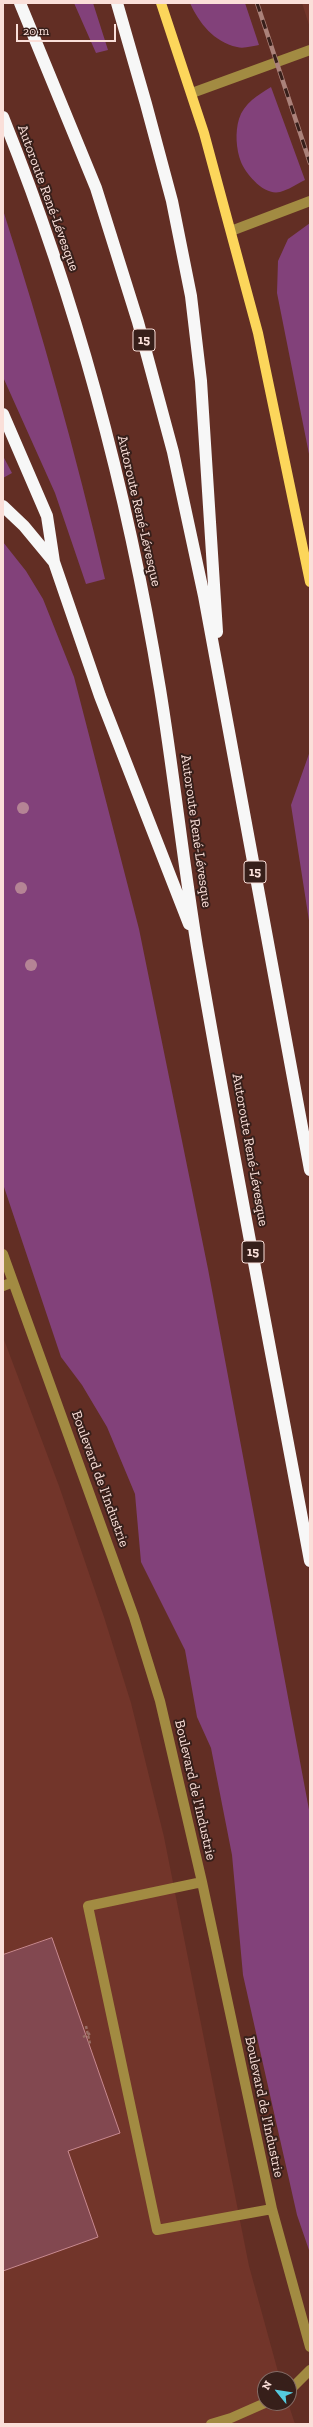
<!DOCTYPE html>
<meta charset="utf-8">
<style>
body{margin:0}
#map{position:relative;width:313px;height:2427px;overflow:hidden;background:#622e24;font-family:"Zilla Slab",serif}
canvas{display:block}
.frame{position:absolute;inset:0;border:4px solid #fadfd9;pointer-events:none}
.north{position:absolute;left:257px;top:2371px;width:40px;height:40px;box-sizing:border-box;background:#371f1a;border:1px solid #856c66;border-radius:50%;rotate:300deg;font-size:11px;font-weight:700;line-height:16px;text-align:center;color:#fadfd9}
.north::after{content:'';display:block;margin:auto;width:14px;height:18px;background:#55cadf;clip-path:polygon(50% 0,100% 100%,50% 72%,0 100%)}
.scale{position:absolute;left:16px;top:24px;width:100px;height:18px;box-sizing:border-box;border:2px solid #fadfd9;border-top:0;padding-left:5px;font-size:12px;line-height:14px;white-space:nowrap;color:#fadfd9;-webkit-text-stroke:3px #371f1a;paint-order:stroke}
</style>
<div id="map">
<canvas width="313" height="2427"></canvas>
<div class="frame"></div>
<div class="north">N</div>
<div class="scale">20 m</div>
</div>
<script>
const context = document.querySelector('canvas').getContext('2d');
context.lineJoin = 'round';
function paint(path, color) {
  context.fillStyle = color;
  context.fill(path, 'evenodd');
}
function strokePath(path, color, width, dash) {
  context.strokeStyle = color;
  context.lineWidth = width;
  context.lineCap = dash ? 'butt' : 'round';
  context.setLineDash(dash || []);
  context.stroke(path);
}
function drawText(font, color, halo, rows, align = 'center') {
  context.font = font + ' "Zilla Slab",serif';
  context.lineWidth = 4;
  context.setLineDash([]);
  context.textBaseline = 'middle';
  context.strokeStyle = halo;
  context.fillStyle = color;
  for (const [text, x, y, turn = 0] of rows) {
    context.save();
    context.translate(x, y);
    context.rotate((+turn || 0) * Math.PI / 180);
    context.textAlign = isNaN(turn) ? turn : align;
    if (halo) context.strokeText(text, 0, 0);
    context.fillText(text, 0, 0);
    context.restore();
  }
}
const built = new Path2D(`
 M302 3H310V28Z
 M3 1337 59 1486 104 1617 131 1703 164 1837 249 2266 280 2379H265V2403H288L295 2424H3Z`);
const green = new Path2D(`
 M74 3H93L108 50 96 53Z
 M190 3H245L259 45C253 46 243 49 237 47 214 42 199 23 190 3Z
 M271 87 305 180C297 184 288 190 280 192 264 196 246 174 241 162 236 149 235 132 239 119 244 103 258 95 271 87Z
 M3 210C42 332 76 454 105 579L86 584 55 493 3 377Z
 M310 223V459L277 293 278 261 288 239Z
 M3 456 12 473 3 478Z
 M3 542 26 571 43 599 74 677 139 929 208 1269 310 1815V2253L297 2215 243 1975 232 1855 211 1748 197 1717 185 1650 141 1562 135 1494 107 1427 82 1385 61 1357 3 1184Z
 M310 751V927L291 805Z`);
const building = new Path2D(`
 M52 1938 120 2133 68 2151 98 2237 3 2271V1955Z`);
const path = new Path2D(`
 M86 2026 90 2044
 M83 2037 91 2033`);
const minor = new Path2D(`
 M192 93 310 50
 M231 231 310 201
 M3 1254 134 1617 160 1701 202 1882 272 2209 310 2347
 M3 1286 13 1282
 M202 1882 88 1906 157 2230 272 2209
 M289 2391 310 2370
 M211 2424 231 2418 265 2403`);
const major = new Path2D(`
 M161 3 204 133 258 333 310 582`);
const highway = new Path2D(`
 M20 3 96 188 138 322 173 452 204 596 310 1170
 M117 3 146 104 172 201 191 296 201 381 217 632
 M3 117C77 301 128 494 160 689 174 775 183 861 197 947 232 1152 272 1356 310 1561
 M3 414 47 516 54 562 100 696 189 924
 M3 506 24 526 53 561`);
const rail = new Path2D(`
 M257 3 310 163`);
const trees = [
 [23,808],
 [21,888],
 [31,965]
];
const shields = [
 [144,340,22],
 [255,872,22],
 [253,1252,22]
];
const shieldNames = [
 ["15",144,340],
 ["15",255,872],
 ["15",253,1252]
];
const streetNames = [
 ["Autoroute René-Lévesque",48,198,70],
 ["Autoroute René-Lévesque",139,511,77],
 ["Autoroute René-Lévesque",196,831,82],
 ["Autoroute René-Lévesque",250,1150,80],
 ["Boulevard de l'Industrie",100,1479,70],
 ["Boulevard de l'Industrie",195,1790,77],
 ["Boulevard de l'Industrie",264,2107,78]
];
paint(built, '#72352a');
paint(green, '#82417a');
paint(building, '#824850');
strokePath(building, '#c88990', 1);
strokePath(path, '#986d64', 2.5, [3, 2]);
strokePath(minor, '#a28b42', 10);
strokePath(major, '#fcd65b', 10);
strokePath(highway, '#f7f7f7', 12);
strokePath(rail, '#ab827a', 4.5);
strokePath(rail, '#371f1a', 3, [9]);
context.fillStyle = '#b58495';
for (const [x, y] of trees) {
  context.beginPath();
  context.arc(x, y, 6, 0, 2 * Math.PI);
  context.fill();
}
for (const [x, y, w] of shields) {
  const box = new Path2D();
  box.roundRect(x - w / 2, y - 11, w, 22, 3);
  context.fillStyle = '#371f1a';
  context.fill(box);
  strokePath(box, '#fadfd9', 1);
}
drawText('bold 13px', '#fadfd9', null, shieldNames);
drawText('14px', '#fadfd9', '#371f1a', streetNames);
</script>
